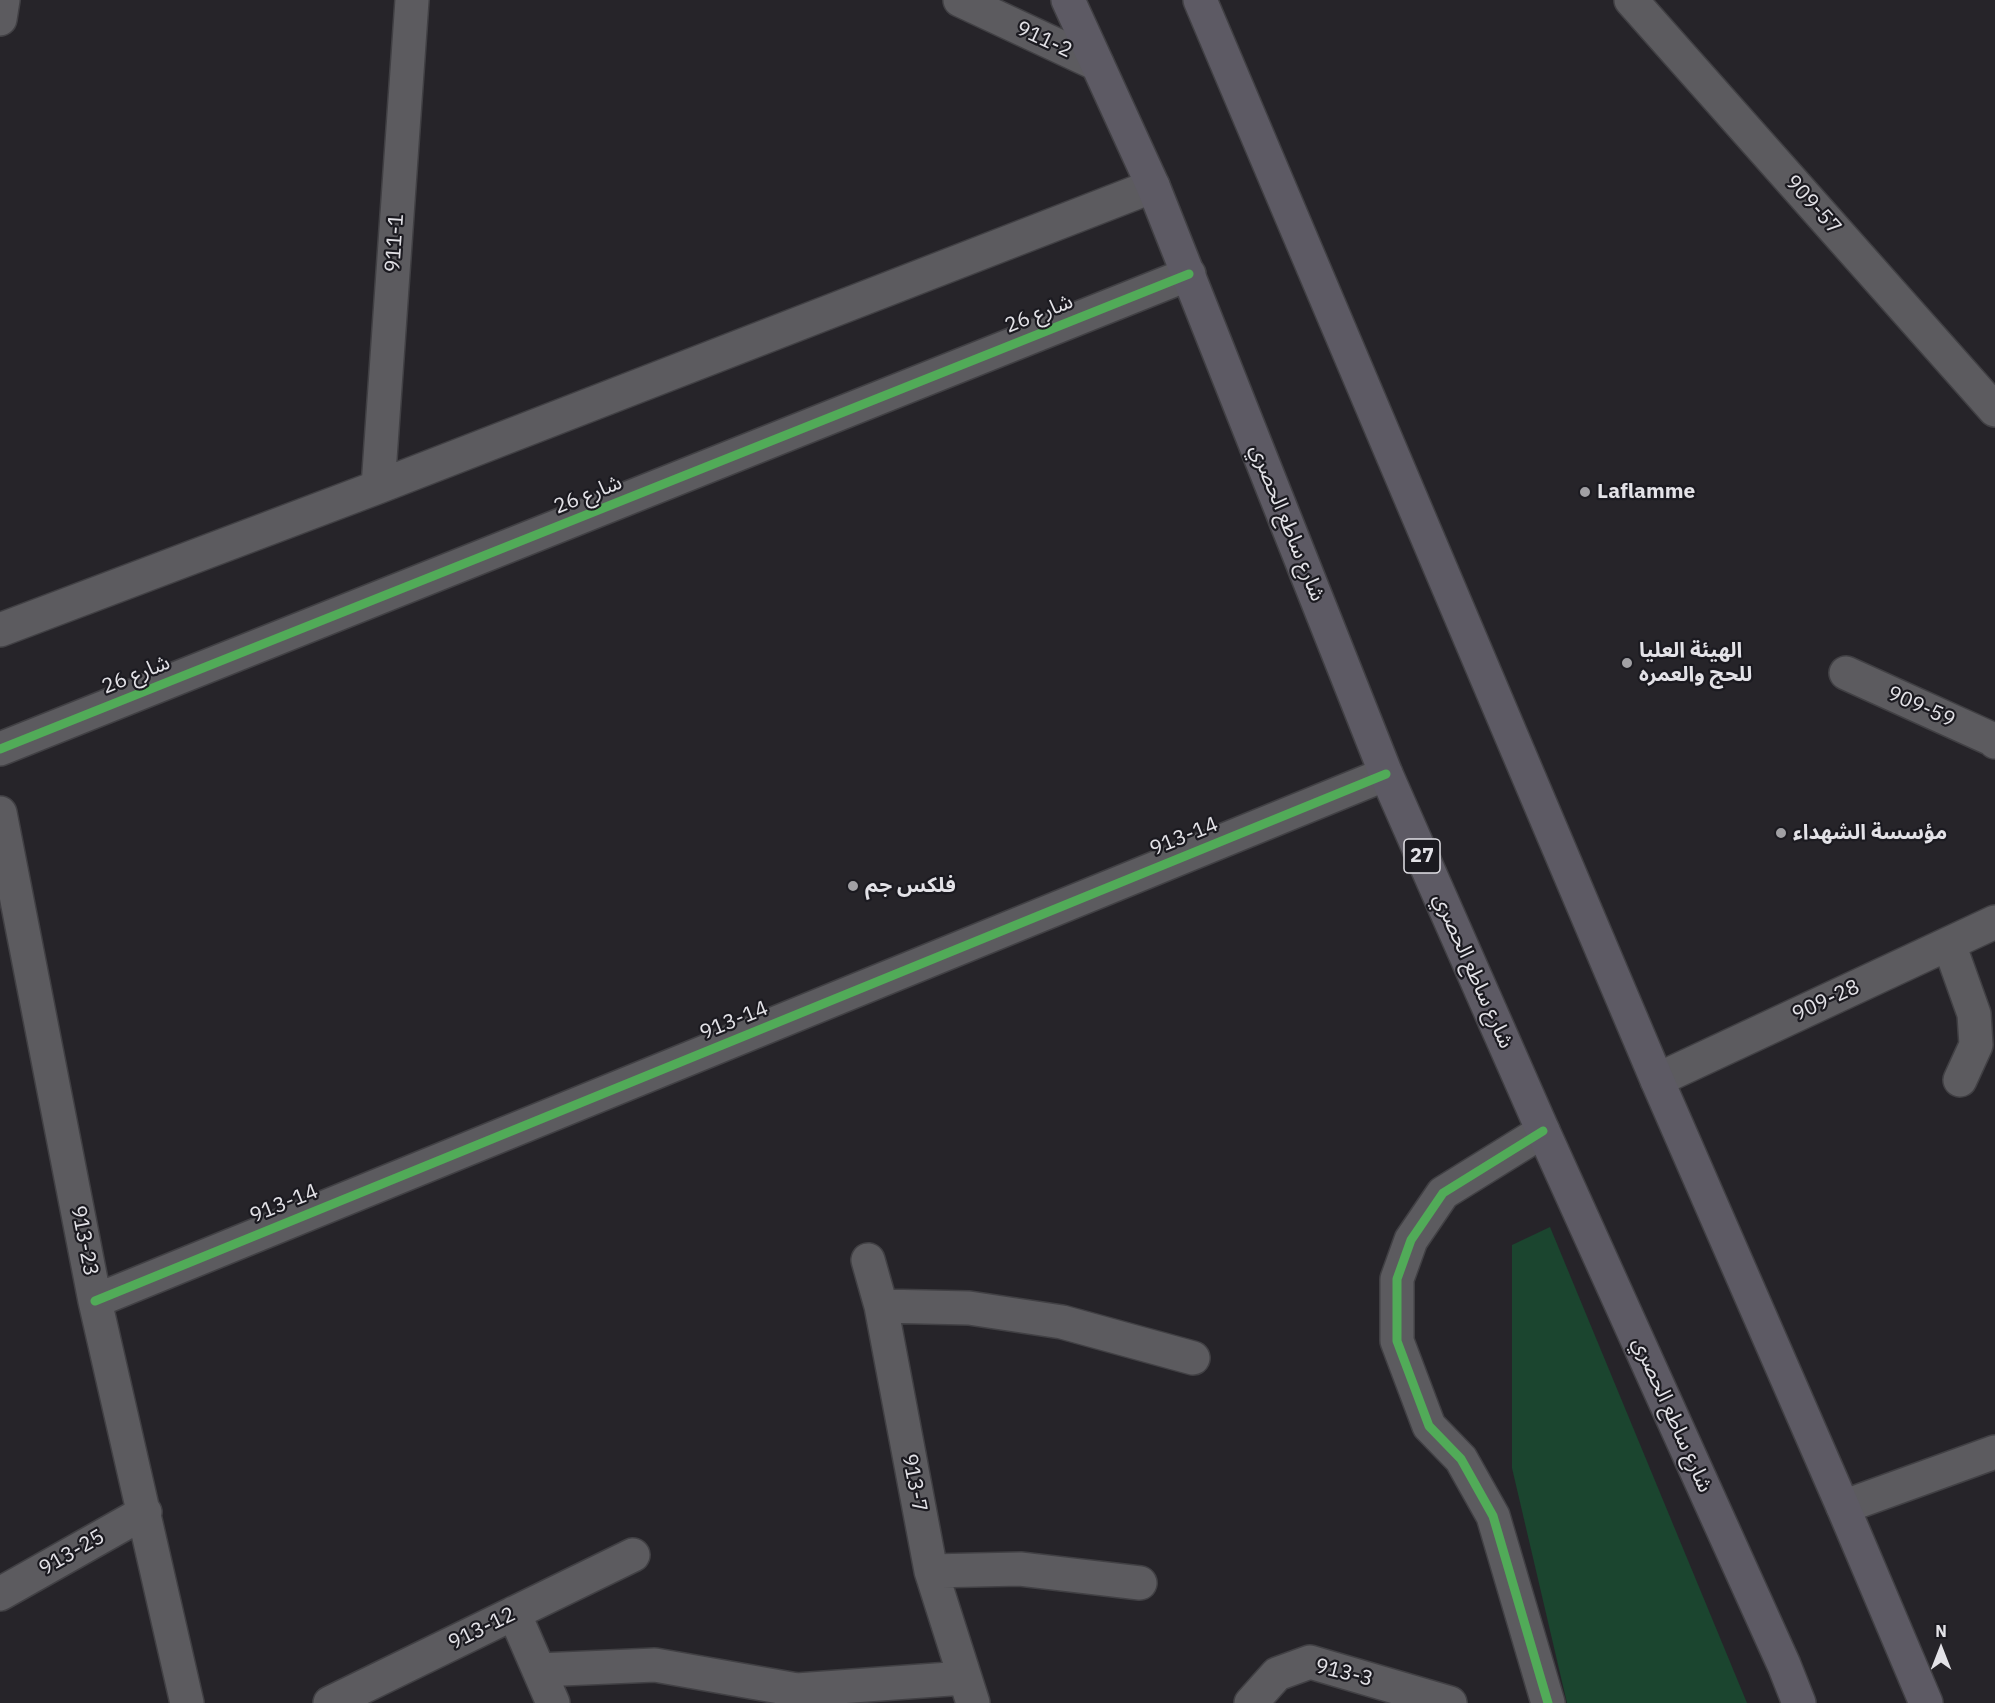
<!DOCTYPE html>
<meta charset="utf-8">
<style>
body{margin:0}
#map{position:relative;width:1995px;height:1703px;overflow:hidden;background:#262429;font-family:"IBM Plex Sans",sans-serif}
canvas{display:block}
.north{position:absolute;left:1911px;top:1619px;width:60px;height:60px;-webkit-text-stroke:4px #1b1a20;paint-order:stroke;rotate:0deg;font-size:16px;font-weight:700;line-height:24px;text-align:center;color:#e3e2e7}
.north::after{content:'';display:block;margin:auto;width:21px;height:27px;background:#e3e2e7;clip-path:polygon(50% 0,100% 100%,50% 72%,0 100%)}
</style>
<div id="map">
<canvas width="1995" height="1703"></canvas>
<div class="north">N</div>
</div>
<script>
const context = document.querySelector('canvas').getContext('2d');
context.lineJoin = 'round';
function paint(path, color) {
  context.fillStyle = color;
  context.fill(path, 'evenodd');
}
function strokePath(path, color, width, dash) {
  context.strokeStyle = color;
  context.lineWidth = width;
  context.lineCap = dash ? 'butt' : 'round';
  context.setLineDash(dash || []);
  context.stroke(path);
}
function drawText(font, color, halo, rows, align = 'center') {
  context.font = font + ' "IBM Plex Sans","Noto Sans Arabic",sans-serif';
  context.lineWidth = 4.5;
  context.setLineDash([]);
  context.textBaseline = 'middle';
  context.strokeStyle = halo;
  context.fillStyle = color;
  for (const [text, x, y, turn = 0] of rows) {
    context.save();
    context.translate(x, y);
    context.rotate((+turn || 0) * Math.PI / 180);
    context.textAlign = isNaN(turn) ? turn : align;
    if (halo) context.strokeText(text, 0, 0);
    context.fillText(text, 0, 0);
    context.restore();
  }
}
const green = new Path2D(`
 M1550 1227 1747 1703H1567L1512 1468V1245Z`);
const minor = new Path2D(`
 M960 0 1097 64
 M1631 0 1995 410
 M0 19 3 0
 M378 487 412 0
 M0 630 378 487 1153 186
 M1846 673 1994 740 1995 742
 M0 749 1189 274
 M0 813 95 1301 187 1703
 M1949 944 1974 1014 1976 1045 1960 1080
 M1657 1080 1995 922
 M1543 1131 1443 1193 1411 1240 1397 1279V1341L1429 1426 1461 1459 1493 1516 1548 1703
 M868 1260 881 1306 931 1571 973 1703
 M95 1301 1386 774
 M881 1306 969 1308 1062 1322 1193 1358
 M1843 1507 1995 1452
 M931 1571 1020 1569 1140 1583
 M0 1594 145 1512
 M514 1613 553 1703
 M539 1670 655 1665 797 1690 964 1678
 M330 1703 633 1555
 M1251 1703 1277 1674 1310 1662 1450 1703`);
const major = new Path2D(`
 M1068 0 1153 186 1386 774 1543 1131 1784 1665 1799 1703
 M1200 0 1657 1080 1843 1507 1926 1703`);
const cycleway = new Path2D(`
 M0 749 1189 274
 M1543 1131 1443 1193 1411 1240 1397 1279V1341L1429 1426 1461 1459 1493 1516 1548 1703
 M95 1301 1386 774`);
const markers = [
 [1585,492,6,"#a1a0a4"],
 [1627,663,6,"#a1a0a4"],
 [1781,833,6,"#a1a0a4"],
 [853,886,6,"#a1a0a4"]
];
const shields = [
 [1422,856,36]
];
const shieldNames = [
 ["27",1422,856]
];
const streetNames = [
 ["911-2",1044,40,25],
 ["909-57",1813,205,48],
 ["911-1",395,243,-86],
 ["شارع 26",1039,314,-22],
 ["شارع 26",588,495,-22],
 ["شارع ساطع الحصري",1287,523,68],
 ["شارع 26",136,675,-22],
 ["909-59",1921,707,24],
 ["913-14",1184,837,-22],
 ["شارع ساطع الحصري",1473,971,66],
 ["909-28",1826,1001,-25],
 ["913-14",734,1021,-22],
 ["913-14",284,1204,-22],
 ["913-23",84,1241,79],
 ["شارع ساطع الحصري",1672,1415,66],
 ["913-7",914,1483,79],
 ["913-25",72,1553,-30],
 ["913-12",482,1629,-26],
 ["913-3",1344,1673,14]
];
const poiNames = [
 ["Laflamme",1597,492],
 ["الهيئة العليا",1639,651],
 ["للحج والعمره",1639,675],
 ["مؤسسة الشهداء",1793,833],
 ["فلكس جم",865,886]
];
paint(green, '#1b452f');
strokePath(minor, '#414044', 36);
strokePath(major, '#414044', 36);
strokePath(minor, '#5c5b5f', 33);
strokePath(major, '#5d5a64', 33);
strokePath(cycleway, '#51ab58', 9);
for (const [x, y, r, color] of markers) {
  const dot = new Path2D();
  dot.arc(x, y, r, 0, 2 * Math.PI);
  context.fillStyle = color;
  context.fill(dot);
  strokePath(dot, '#1b1a20', 2);
}
for (const [x, y, w] of shields) {
  const box = new Path2D();
  box.roundRect(x - w / 2, y - 17, w, 34, 4.5);
  context.fillStyle = '#1b1a20';
  context.fill(box);
  strokePath(box, '#e3e2e7', 1.5);
}
drawText('bold 20px', '#e3e2e7', null, shieldNames);
drawText('21px', '#e3e2e7', '#1b1a20', streetNames);
drawText('bold 21px', '#e3e2e7', '#1b1a20', poiNames, 'left');
</script>
